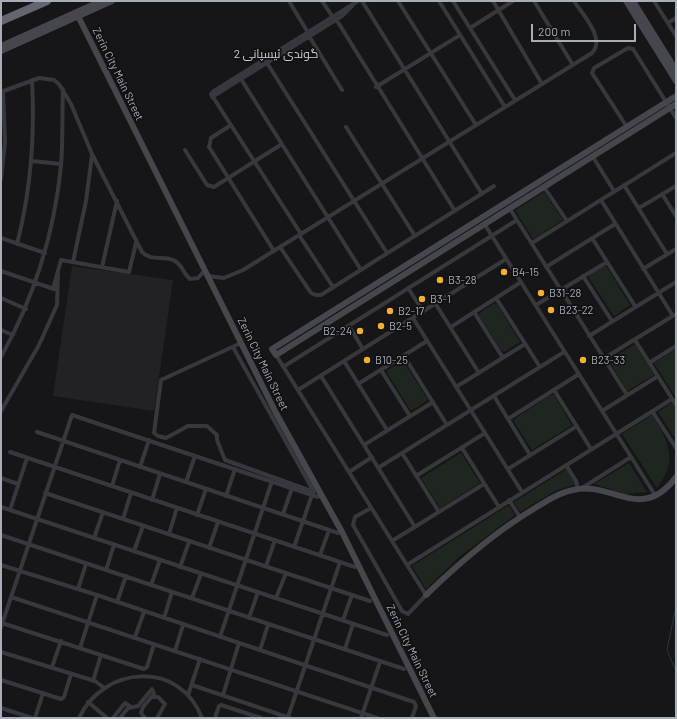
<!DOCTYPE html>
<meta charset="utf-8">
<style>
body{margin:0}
#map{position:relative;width:677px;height:719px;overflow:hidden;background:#161618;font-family:Barlow,sans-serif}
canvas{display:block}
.frame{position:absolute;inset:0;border:2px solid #a8adb8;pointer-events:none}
.scale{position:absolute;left:531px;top:24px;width:105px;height:18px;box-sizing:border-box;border:2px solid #a8adb8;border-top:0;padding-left:5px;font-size:12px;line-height:14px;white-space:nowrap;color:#a8adb8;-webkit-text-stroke:3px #111113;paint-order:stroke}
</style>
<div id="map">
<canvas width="677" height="719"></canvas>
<div class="frame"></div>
<div class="scale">200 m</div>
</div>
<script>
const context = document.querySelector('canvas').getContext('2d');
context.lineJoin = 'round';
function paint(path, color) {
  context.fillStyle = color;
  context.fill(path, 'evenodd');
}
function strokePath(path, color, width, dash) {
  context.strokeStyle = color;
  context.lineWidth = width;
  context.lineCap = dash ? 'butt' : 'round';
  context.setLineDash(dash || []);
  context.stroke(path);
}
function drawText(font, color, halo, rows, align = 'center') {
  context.font = font + ' Barlow,Cairo,sans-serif';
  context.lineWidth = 3.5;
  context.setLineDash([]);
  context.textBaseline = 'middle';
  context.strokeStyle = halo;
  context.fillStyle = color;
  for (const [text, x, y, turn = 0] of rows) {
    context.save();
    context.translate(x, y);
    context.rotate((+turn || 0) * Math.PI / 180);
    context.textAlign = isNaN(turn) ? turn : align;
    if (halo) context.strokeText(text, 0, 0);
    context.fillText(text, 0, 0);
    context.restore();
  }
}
const built = new Path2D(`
 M72 266 173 280 154 411 53 396Z`);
const green = new Path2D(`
 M544 192 563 220 533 239 515 210Z
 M604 266 607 267 630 305 614 316 589 278 590 274Z
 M493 304H497L520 342 504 352 501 350 478 314Z
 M635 344 654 375 627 391 609 360Z
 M676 349V398L654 363Z
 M403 361 428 400 411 411 387 373V370Z
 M550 395H554L572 425 532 450 513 420Z
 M672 402 676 409V440L658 412Z
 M652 415C671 445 677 461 657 488L622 434Z
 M461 453 480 483 440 508 421 478Z
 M629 463 647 492 626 494 594 484Z
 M567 469 576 484 555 491 520 512 514 502Z
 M509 505 515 515 459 557 426 589 412 566Z`);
const stream = new Path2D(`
 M676 606 667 650 676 671`);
const street = new Path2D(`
 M289 1 307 31
 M322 1 332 16
 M362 1 482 194
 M398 1 476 125
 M439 1 505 107
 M453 1 515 100
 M493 1 542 84
 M534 1 573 65
 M654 1 676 36
 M336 19 455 211
 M668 23 676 18
 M470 28 513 1
 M309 36 342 90
 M267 63 387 253
 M241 79 361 270
 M376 87 460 35
 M1 92 39 78 54 80 59 84 71 104 92 154 142 252C152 262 162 255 173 260 182 263 183 274 190 279L198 278 205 270
 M212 97 342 16 352 6
 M231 125 211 138 209 147 274 251
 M346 127 415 236
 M627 127 592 73 594 68 628 48 633 49 676 118
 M185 150 207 185 214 187 282 144
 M593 157 614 191
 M32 161 61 164
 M1 179 5 142 3 92
 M624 185 667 254
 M544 187 567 221
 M662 194 676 216
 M601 200 673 316
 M639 208 676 186
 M510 209 627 395
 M485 225 655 495
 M301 234 211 94 214 91 358 1
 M299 235 333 287
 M1 238 45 253
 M592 238 635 306
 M532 243 676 153
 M17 244C31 190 35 136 32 80
 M280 247 311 293 316 295H321L494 186
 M73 262 86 201 92 155
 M102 267 117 201
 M546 267 615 224
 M643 269 676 249
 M1 271 54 289
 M207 276 224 278 243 270 592 53C606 38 582 14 574 1
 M583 276 612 321
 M408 288 423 311
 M53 289 61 260 129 272 136 243
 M1 298 26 309
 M496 298 540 367
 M435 303 479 373
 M536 305 607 262
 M474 312 503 358
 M413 318 522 492
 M349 326 363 349
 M451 327 521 282
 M1 330 13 335
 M589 336 676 282
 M635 340 676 405
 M233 347 314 492 225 460 217 440V435L207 426H188L166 438 158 436 154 433 161 380 241 343
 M276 355 407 565 426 595 408 614 402 611 353 525 355 517 371 508
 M404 356 447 425
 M1 357C34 298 54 234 61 166 63 141 62 115 63 89
 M603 359 676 314
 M344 361 387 430
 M649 363 676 346
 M283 367 517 220
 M381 370 410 416
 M321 376 415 527
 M358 384 427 341
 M456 387 525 344
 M298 390 506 259
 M554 390 591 449
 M494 396 530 455
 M1 411 39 345 57 305 58 273
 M602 411 658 376
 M652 411 676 448
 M508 419 579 374
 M37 432 338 533
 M364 445 433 402
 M462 448 499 507
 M10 452 355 567
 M402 453 439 512
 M566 465 576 481 578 489
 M140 467 149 440
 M378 468 564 352
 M508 469 577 426
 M349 472 372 457
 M416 476 485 433
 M1 478 18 484
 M186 482 195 456
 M112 486 120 460
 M582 488 631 457
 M45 493 370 601
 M226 496 235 469
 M152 500 160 474
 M509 500 520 517
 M1 507 387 635
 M10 510 27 458
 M283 514 292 488
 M197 515 206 489
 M123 519 131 493
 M169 534 177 508
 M1 535 404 669
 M94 538 103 512
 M392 541 484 484
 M294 547 312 495
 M209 548 218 522
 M134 551 143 526
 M320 555 329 530
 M1 565 97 595 414 702 416 706 412 718
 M407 565 672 399
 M266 566 275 540
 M180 567 189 542
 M106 570 114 545
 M151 585 160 560
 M78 589 86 564
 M11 597 377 718
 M192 598 201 574
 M276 598 286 573
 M117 602 126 576
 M164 618 172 592
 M249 618 258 592
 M343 620 352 595
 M2 623 144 669 147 667 154 644
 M1 627 72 415 318 497
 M135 637 144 612
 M220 637 272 481
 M80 648 97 595
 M345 649 353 624
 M260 650 268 625
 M175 651 183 625
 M1 652 95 681 103 687
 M52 667 61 641
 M1 680 61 699 64 697 71 674
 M93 681 101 655
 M192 685 290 718
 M188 695 200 659
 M223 695 239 643
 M151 697H158L165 704 157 718
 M88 702 107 718
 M1 708 32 718
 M288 717 340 562
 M35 718 43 693
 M79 718C104 665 180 660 202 718
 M113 718 125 703 131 707
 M120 718 128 708 138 706 152 689 154 694 143 707 141 713 145 718
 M215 718 219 706 221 705 261 718
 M361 718 380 662`);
const secondary = new Path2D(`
 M626 1 676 81
 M633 1 676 70
 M78 16 276 413 342 532 434 718
 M1 46 101 1
 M1 51 112 1
 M676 96 272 349 276 355 676 104
 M426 595C459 563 492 534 532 510 545 502 558 493 573 490 611 480 641 524 676 477`);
const highway = new Path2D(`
 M1 21 47 1`);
const markers = [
 [504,272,4,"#f2b134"],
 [440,280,4,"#f2b134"],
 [541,293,4,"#f2b134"],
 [422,299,4,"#f2b134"],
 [551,310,4,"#f2b134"],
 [390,311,4,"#f2b134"],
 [381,326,4,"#f2b134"],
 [360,331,4,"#f2b134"],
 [367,360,4,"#f2b134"],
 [583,360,4,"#f2b134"]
];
const streetNames = [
 ["Zerin City Main Street",118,74,64],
 ["Zerin City Main Street",263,364,64],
 ["Zerin City Main Street",412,651,64]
];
const poiNames = [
 ["B4-15",512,272],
 ["B3-28",448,280],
 ["B31-28",549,293],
 ["B3-1",430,299],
 ["B23-22",559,310],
 ["B2-17",398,311],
 ["B2-5",389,326],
 ["B2-24",352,331,"right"],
 ["B10-25",375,360],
 ["B23-33",591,360]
];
const neighbourhoodNames = [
 ["گوندی ئیسپانی 2",276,54]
];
paint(built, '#222225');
paint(green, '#1e261f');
strokePath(stream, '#2c353c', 1);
strokePath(street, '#37383d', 4);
strokePath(secondary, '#45474d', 6);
strokePath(highway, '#63666e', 8);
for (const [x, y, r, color] of markers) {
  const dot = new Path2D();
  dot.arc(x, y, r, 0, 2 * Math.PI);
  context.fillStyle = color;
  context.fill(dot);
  strokePath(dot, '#111113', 1.5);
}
drawText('11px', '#a8adb8', '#111113', streetNames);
drawText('11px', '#a8adb8', '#111113', poiNames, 'left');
drawText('12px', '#c9ccd4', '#111113', neighbourhoodNames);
</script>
